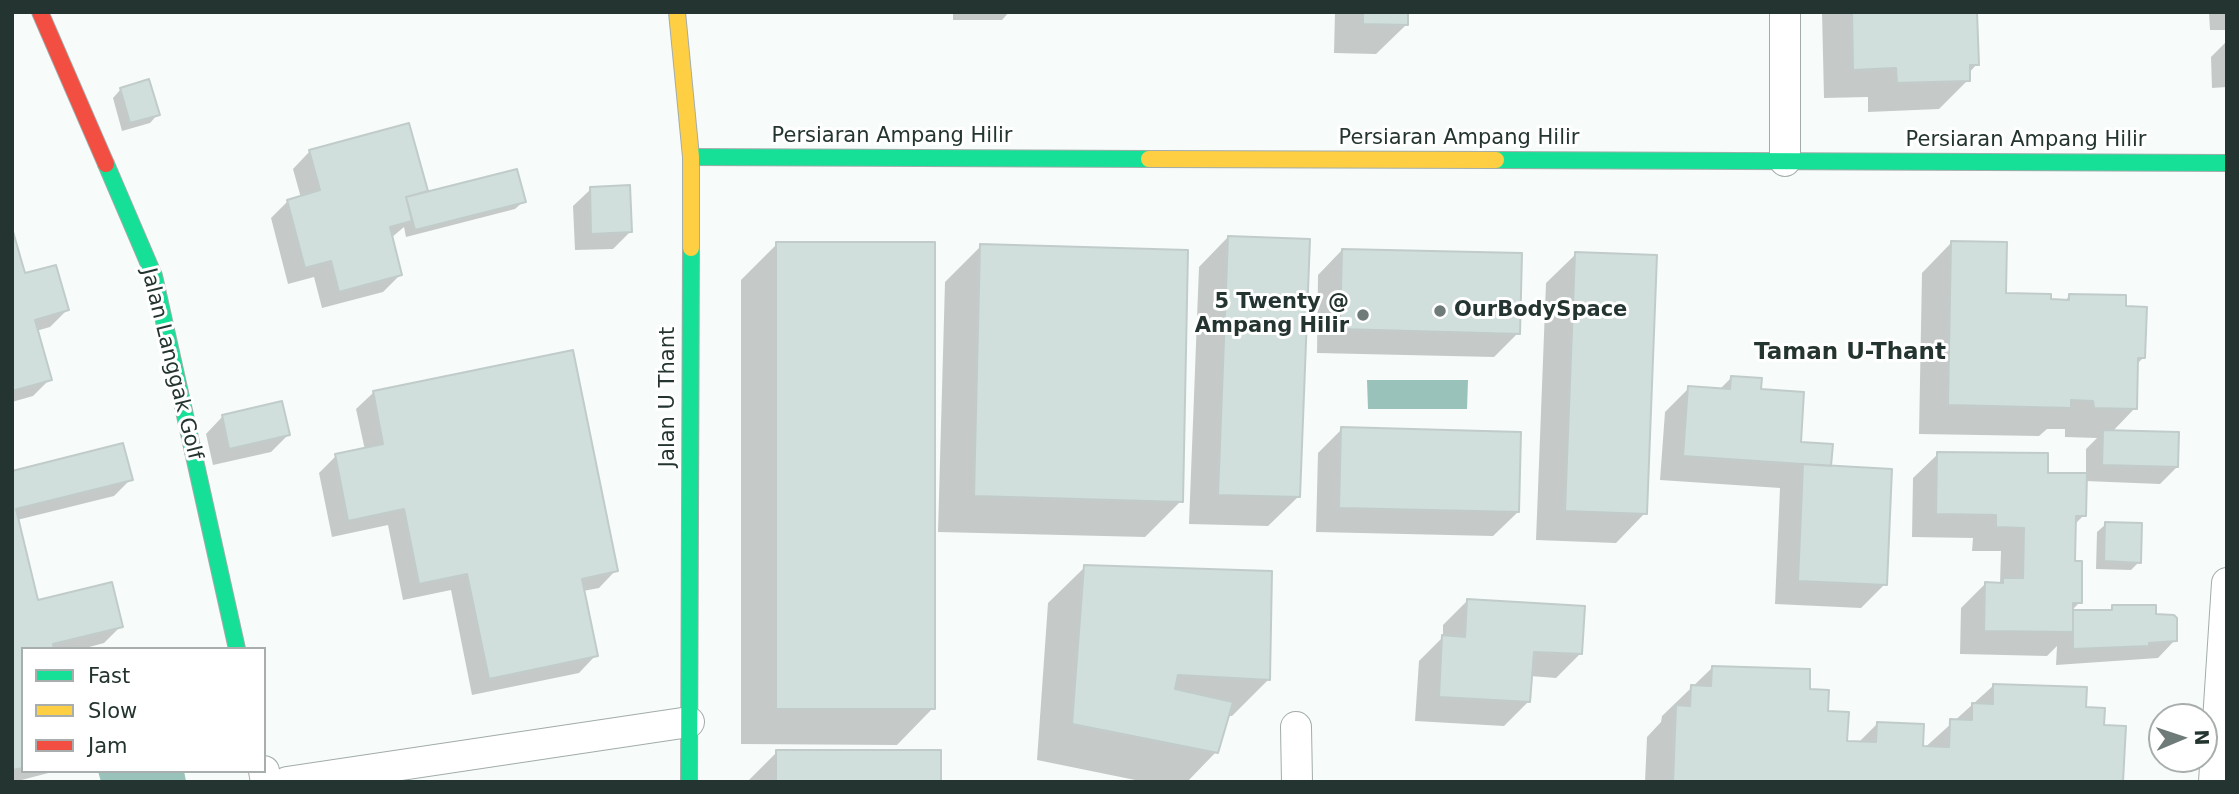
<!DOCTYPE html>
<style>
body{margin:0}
#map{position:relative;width:2239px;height:794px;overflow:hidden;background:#f7fcfb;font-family:"DejaVu Sans",sans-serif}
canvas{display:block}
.frame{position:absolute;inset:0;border:14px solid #243531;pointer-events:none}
.legend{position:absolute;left:21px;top:647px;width:245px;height:126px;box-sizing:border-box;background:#fff;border:2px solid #a7aead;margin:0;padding:9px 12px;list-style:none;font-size:21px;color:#243531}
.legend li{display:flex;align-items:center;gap:14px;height:35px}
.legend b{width:35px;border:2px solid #a7aead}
.north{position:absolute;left:2148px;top:703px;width:70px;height:70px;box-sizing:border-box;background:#fff;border:2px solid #a7aead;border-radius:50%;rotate:88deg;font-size:19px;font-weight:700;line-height:28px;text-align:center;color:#243531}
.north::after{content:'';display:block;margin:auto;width:24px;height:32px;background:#6e7b78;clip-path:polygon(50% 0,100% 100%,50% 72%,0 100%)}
</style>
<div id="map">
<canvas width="2239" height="794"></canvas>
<div class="frame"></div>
<ul class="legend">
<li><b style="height:9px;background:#16e098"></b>Fast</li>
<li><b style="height:9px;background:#ffcf43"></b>Slow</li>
<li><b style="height:9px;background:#f24e42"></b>Jam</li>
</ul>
<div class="north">N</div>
</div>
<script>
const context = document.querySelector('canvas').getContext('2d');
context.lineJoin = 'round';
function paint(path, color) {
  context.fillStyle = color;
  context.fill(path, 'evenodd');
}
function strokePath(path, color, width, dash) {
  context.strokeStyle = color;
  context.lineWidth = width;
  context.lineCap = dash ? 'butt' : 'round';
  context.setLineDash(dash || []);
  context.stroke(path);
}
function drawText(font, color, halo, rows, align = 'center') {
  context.font = font + ' "DejaVu Sans",sans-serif';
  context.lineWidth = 6;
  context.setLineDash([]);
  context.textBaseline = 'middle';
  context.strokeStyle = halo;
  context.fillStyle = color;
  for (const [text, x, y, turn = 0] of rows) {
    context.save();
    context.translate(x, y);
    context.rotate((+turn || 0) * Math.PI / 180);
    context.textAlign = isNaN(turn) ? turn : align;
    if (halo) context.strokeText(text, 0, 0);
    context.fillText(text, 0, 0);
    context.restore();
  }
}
const water = new Path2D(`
 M1367 380H1468L1467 409H1368Z
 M98 771H184L186 781 101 782Z`);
const shadow = new Path2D(`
 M953 12H1009L1002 20H953Z
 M1335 12H1406V25L1376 54 1334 53Z
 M1822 12H1976L1977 64 1968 74V80L1939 109 1868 112V97L1824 98Z
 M2209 12H2227V87L2212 88 2211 57 2227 41 2226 30H2210Z
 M121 89 158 114 150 123 122 131 113 98Z
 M310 151 426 191 422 195 524 201 515 209 406 237 404 227 391 238 400 275 383 292 322 308 314 277 288 284 271 218 288 201 301 198 293 169Z
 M591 189 630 232 613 249 575 250 573 206Z
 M12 234 24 275 67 310 50 327 36 331 50 379 33 396 12 402Z
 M1228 237 1298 497 1268 526 1189 524 1199 267Z
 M1951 243 2004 294 2064 302 2070 295 2124 308 2144 357 2136 365 2135 408 2112 432 2177 467 2160 484 2085 481 2084 515 2074 525V563L2080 602 2071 611 2108 612 2113 607 2154 616 2175 640 2158 658 2056 665 2057 646 2047 656 1960 654 1961 608 1985 584H2000L2001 551H1972L1973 538 1912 537 1913 478 1938 454 2046 474 2086 475V449L2097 438 2065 437V429H2047L2039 436 1919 434 1922 273Z
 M777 244 933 708 897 745 741 744V280Z
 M981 246 1181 501 1145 537 938 532 945 282Z
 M1342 250 1518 333 1494 357 1317 353 1318 275Z
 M1576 254 1645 513 1616 543 1536 540 1546 283Z
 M1731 378 1759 390 1799 443 1829 468 1885 584 1861 608 1775 604 1780 488 1660 480 1665 412 1689 388 1719 390Z
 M374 392 616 570 599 588 583 591 596 655 579 673 472 695 451 590 403 600 388 525 332 537 319 473 336 456 365 450 356 409Z
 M223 416 288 435 271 452 213 465 206 434Z
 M1342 429 1518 512 1493 536 1316 532 1318 453Z
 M12 473 131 479 114 496 17 520 37 602 121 626 104 643 82 649H23V771H56L14 782Z
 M2106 524 2139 562 2131 570 2096 569 2097 532Z
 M1085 567 1268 680 1232 716H1227L1216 752 1187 782H1145L1037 760 1048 603Z
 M1467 601 1580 654 1556 678 1530 676 1529 701 1504 726 1415 721 1419 661 1443 637V625Z
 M1713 667 1808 691 1845 743H1858L1877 724 1921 751 1994 685 2084 709 2102 727 2122 782H1645L1647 737 1661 722 1662 716Z
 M777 752 940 782H747Z`);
const building = new Path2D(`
 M1363 12H1408V25L1363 24Z
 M1852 12H1977L1979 65H1970V81L1897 83 1896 68 1853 70Z
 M149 79 160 115 130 123 120 88Z
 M409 123 428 191 406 197 412 221 390 227 402 275 339 292 331 261 305 268 287 200 320 190 309 150Z
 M517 169 526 202 415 230 406 197Z
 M630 185 632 232 591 234 590 187Z
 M12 228 25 273 56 265 69 310 35 320 52 380 12 391Z
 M1228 236 1310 239 1300 497 1218 495Z
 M1951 241 2007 242 2006 293 2051 294V299L2069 300V294L2126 295V306L2147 307 2145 358H2138L2137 409 2094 408 2093 401 2071 400V408L1948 405Z
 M776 242H935V709H776Z
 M980 244 1188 250 1183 502 974 496Z
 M1342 249 1522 253 1520 334 1340 329Z
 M1575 252 1657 255 1647 514 1565 511Z
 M573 350 618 571 582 579 598 656 489 679 467 574 419 584 404 509 348 521 335 454 383 444 373 391Z
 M1731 376 1762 378 1761 389 1804 392 1801 442 1833 444 1831 466 1683 456 1688 386 1730 389Z
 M282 401 290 435 229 449 222 415Z
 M1341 427 1521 432 1519 512 1339 508Z
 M2103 430 2179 432 2178 467 2102 465Z
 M123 443 133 480 16 509 38 600 112 582 123 627 53 644 54 649H23V768L12 770V471Z
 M1937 452 2048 453V473H2087L2086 516H2076L2075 561H2082V603H2073V632L1984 631 1985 582 2003 583V578H2023L2024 528 1996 527V515L1936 514Z
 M1803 464 1892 469 1887 585 1798 581Z
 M2105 522 2142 523 2141 563 2104 561Z
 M1084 565 1272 571 1270 680 1178 675 1175 689 1233 702 1218 753 1072 724Z
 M1467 599 1585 606 1582 654 1534 652 1530 702 1439 697 1442 635 1465 637Z
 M2112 605H2156V614L2174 615 2177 618V641L2149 643V646L2073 649V610H2112Z
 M1712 666 1810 669V689L1829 690 1828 711 1849 712 1847 741 1876 742 1877 722 1924 724 1923 746 1949 747 1950 719 1972 720V703L1993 704V684L2087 687 2086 707 2105 708 2104 725 2126 726 2123 782H1673L1676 705 1690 706 1691 685 1711 686Z
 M776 750H941V782H776Z`);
const street = new Path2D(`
 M1785 161V12
 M1296 727 1297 782
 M264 771 266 782
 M287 782 689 722
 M2214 782 2227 583`);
const fast = new Path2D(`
 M691 157 1149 159
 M1496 160 2227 163
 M106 164 154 276 237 649
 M689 782 691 248`);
const slow = new Path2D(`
 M677 12 691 157V248
 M1149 159 1496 160`);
const jam = new Path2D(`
 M40 12 106 164`);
const markers = [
 [1440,311,7,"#6e7b78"],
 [1363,315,7,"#6e7b78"]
];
const streetNames = [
 ["Persiaran Ampang Hilir",892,137],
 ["Persiaran Ampang Hilir",1459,139],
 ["Persiaran Ampang Hilir",2026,141],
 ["Jalan Langgak Golf",171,364,76],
 ["Jalan U Thant",669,397,-90]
];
const poiNames = [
 ["5 Twenty @",1349,303],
 ["Ampang Hilir",1349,327],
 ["OurBodySpace",1454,311,"left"]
];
const neighbourhoodNames = [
 ["Taman U-Thant",1850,353]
];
paint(water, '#98c2ba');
paint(shadow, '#0003');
paint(building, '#d0dedc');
strokePath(building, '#c1ccca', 2);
strokePath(street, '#a2acaa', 32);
strokePath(fast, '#a2acaa', 18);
strokePath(slow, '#a2acaa', 18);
strokePath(jam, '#a2acaa', 18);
strokePath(street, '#fefffe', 30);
strokePath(fast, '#16e098', 16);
strokePath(slow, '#ffcf43', 16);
strokePath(jam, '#f24e42', 16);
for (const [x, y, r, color] of markers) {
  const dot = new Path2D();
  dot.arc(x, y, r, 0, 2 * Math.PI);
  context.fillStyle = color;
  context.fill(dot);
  strokePath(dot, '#fff', 2.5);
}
drawText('21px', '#243531', '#fff', streetNames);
drawText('bold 21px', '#243531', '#fff', poiNames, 'right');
drawText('bold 23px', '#243531', '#fff', neighbourhoodNames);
</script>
